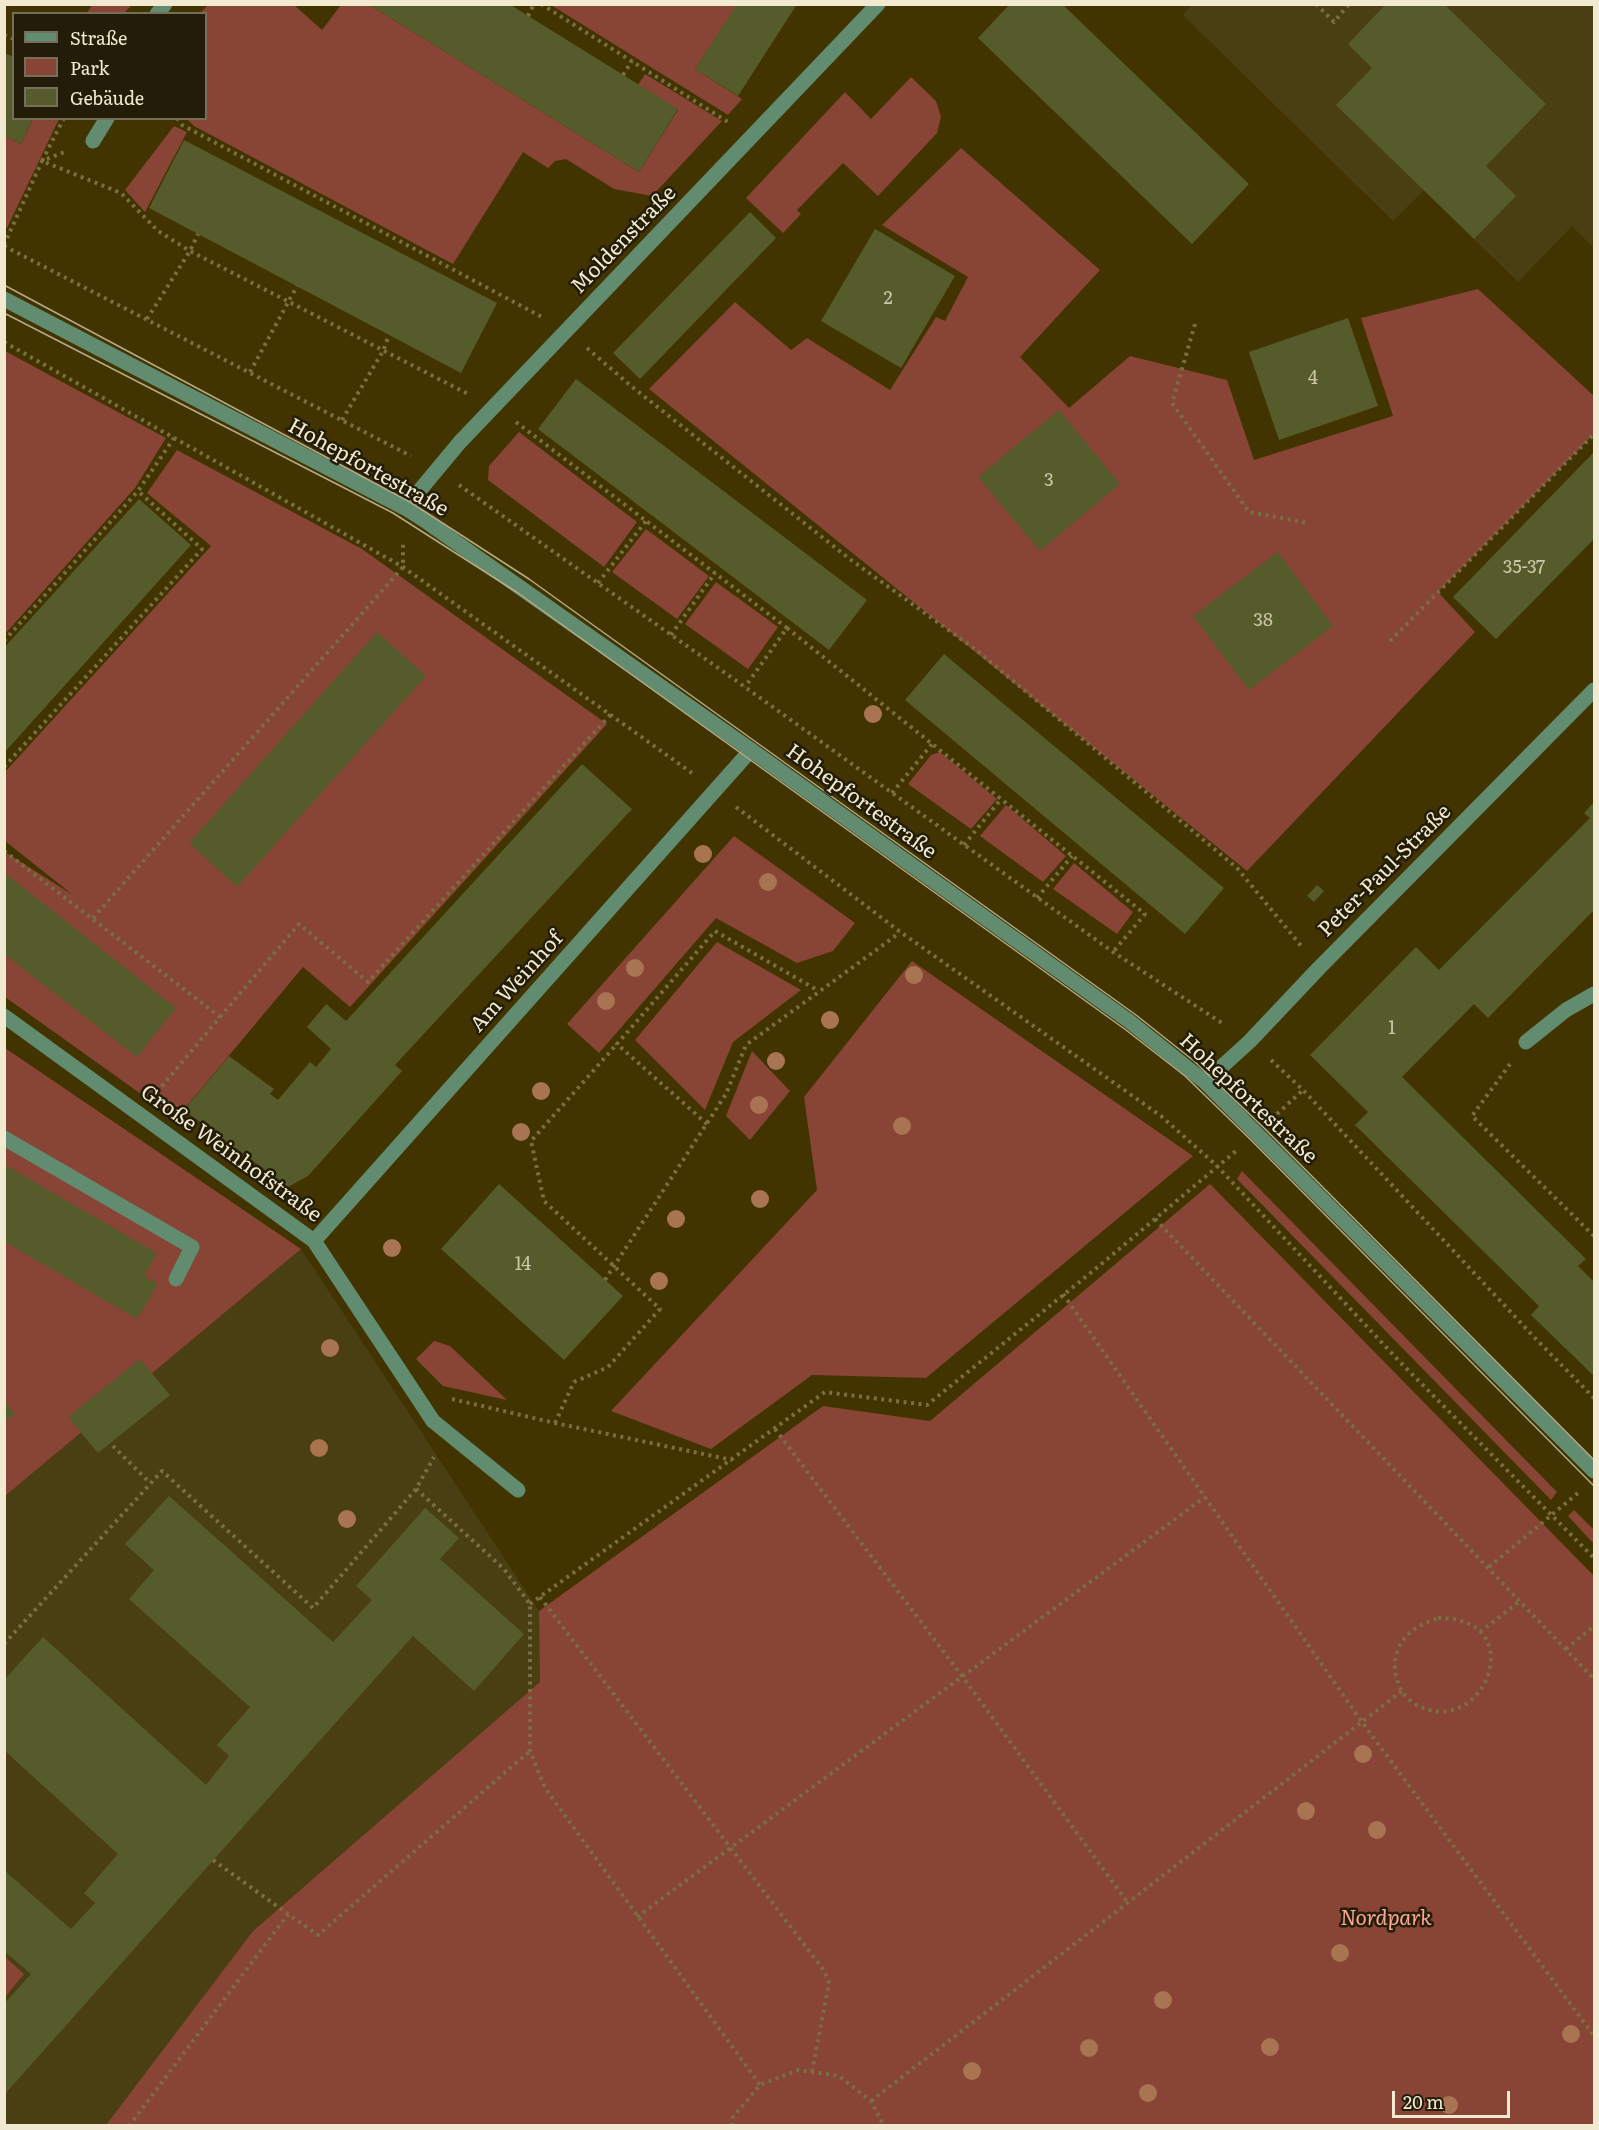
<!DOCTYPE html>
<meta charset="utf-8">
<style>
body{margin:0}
#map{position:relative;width:1599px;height:2130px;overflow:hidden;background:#413400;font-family:Literata,serif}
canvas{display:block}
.frame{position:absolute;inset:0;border:6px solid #f1ead0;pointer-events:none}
.legend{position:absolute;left:12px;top:12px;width:195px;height:108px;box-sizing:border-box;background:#221c08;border:2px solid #756e58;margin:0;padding:8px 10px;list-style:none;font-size:18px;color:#f1ead0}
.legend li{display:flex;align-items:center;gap:12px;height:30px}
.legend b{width:30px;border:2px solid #756e58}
.scale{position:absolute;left:1392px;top:2091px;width:118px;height:27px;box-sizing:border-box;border:3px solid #f1ead0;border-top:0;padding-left:8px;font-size:18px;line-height:21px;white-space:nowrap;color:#f1ead0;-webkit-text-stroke:4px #221c08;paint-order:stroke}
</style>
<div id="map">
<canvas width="1599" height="2130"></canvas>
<div class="frame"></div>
<ul class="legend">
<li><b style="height:8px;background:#628c70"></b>Straße</li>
<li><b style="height:16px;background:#884434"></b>Park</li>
<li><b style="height:16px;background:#565b2b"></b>Gebäude</li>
</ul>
<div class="scale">20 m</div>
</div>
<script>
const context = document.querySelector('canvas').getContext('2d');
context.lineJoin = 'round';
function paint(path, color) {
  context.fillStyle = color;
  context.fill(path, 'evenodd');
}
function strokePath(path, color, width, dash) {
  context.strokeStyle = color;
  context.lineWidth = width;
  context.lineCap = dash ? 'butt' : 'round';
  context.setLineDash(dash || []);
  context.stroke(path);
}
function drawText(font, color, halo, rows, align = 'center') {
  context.font = font + ' Literata,serif';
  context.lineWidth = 5;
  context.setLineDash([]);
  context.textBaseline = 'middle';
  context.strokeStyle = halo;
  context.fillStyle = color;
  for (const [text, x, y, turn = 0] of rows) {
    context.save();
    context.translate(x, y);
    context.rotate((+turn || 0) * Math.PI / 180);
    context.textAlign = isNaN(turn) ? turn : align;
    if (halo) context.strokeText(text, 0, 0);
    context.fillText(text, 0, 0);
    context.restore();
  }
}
const built = new Path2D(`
 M1192 4 1594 5V248L1572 226 1518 282 1424 190 1393 221 1183 15Z
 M301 1249 539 1611 541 1682 253 1931 106 2125 5 2126V1496Z`);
const green = new Path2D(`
 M368 4 639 172 678 110 638 85 645 74 722 121 652 196 614 189 566 159 555 161 548 168 523 152 453 264 194 126 187 119 206 118V14L200 13 208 5H294L322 30 341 5Z
 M92 5V4L132 5 124 13H87Z
 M551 5H737L695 69 742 99 728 115Z
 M911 77 936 101 941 117 937 133 878 196 843 163 797 210 801 214 783 233 746 198 845 92 871 119Z
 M33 119H59L7 228 4 227V136L21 144Z
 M174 126 187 132 145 212 125 190Z
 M961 148 1100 270 1020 357 1069 408 1130 356 1227 380 1254 460 1393 416 1361 318 1478 289 1594 396V434L1438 592 1475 632 1247 871 649 389 735 302 791 350 807 338 890 390 936 317 945 321 968 277 882 225Z
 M5 351 166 438 135 488 5 634Z
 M519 432 637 522 604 567 488 480 489 466Z
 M177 450 362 549 607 724 350 1007 303 967 176 1119 5 997V852L73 895 5 841 4 773 211 546 147 493Z
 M646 529 709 576 677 619 612 572Z
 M716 582 778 627 748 669 685 624Z
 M940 752 997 799 971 829 908 784 931 755Z
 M1006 805 1066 856 1043 882 980 836Z
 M734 836 855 923 833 951 797 963 716 918 599 1053 567 1024Z
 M1074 863 1133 912 1117 934 1053 889Z
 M717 942 801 990 733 1042 705 1110 635 1040Z
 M912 961 1193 1156 926 1378 812 1375 711 1449 611 1411 817 1190 804 1097Z
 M5 1048 301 1249 5 1496Z
 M752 1051 790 1091 750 1140 726 1116Z
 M1242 1171 1557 1492 1551 1500 1237 1179Z
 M1210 1184 1594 1576V2125H106L253 1931 540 1682 539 1611 823 1406 930 1421Z
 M434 1341 450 1346 507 1400 443 1386 416 1359Z
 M1574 1510 1594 1530V1544L1568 1516Z
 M5 1957 24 1974 5 1997Z`);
const building = new Path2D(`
 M368 4H509L678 109 639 172Z
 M737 4H797L738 96 695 69Z
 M1010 4H1062L1249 184 1192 244 978 38Z
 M1386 4H1444L1546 104 1486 166 1516 196 1474 239 1336 105 1372 68 1348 44Z
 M4 53 14 57V118H33L21 144 4 136Z
 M184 140 497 303 461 373 149 208Z
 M750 212 776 238 640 379 613 353Z
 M875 229 955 276 901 368 821 321Z
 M1348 318 1378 406 1279 440 1249 352Z
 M576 379 867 600 829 650 538 429Z
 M1059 410 1120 484 1040 551 978 477Z
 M1594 452V539L1496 639 1453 597Z
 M139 499 191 545 4 753V648Z
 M1278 552 1333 626 1249 690 1193 616Z
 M377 632 426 676 237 887 189 843Z
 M944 654 1224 888 1185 934 905 700Z
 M582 764 632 809 395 1065 402 1071 308 1176 288 1187 184 1110 229 1056 274 1089 270 1094 278 1100 310 1062 316 1067 331 1049 307 1027 326 1004 346 1021Z
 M1594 802V910L1488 1018 1474 1004 1402 1077 1586 1259 1578 1266 1594 1282V1376L1531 1315 1539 1306 1355 1125 1368 1112 1310 1055 1416 947 1439 970 1590 818 1584 813Z
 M6 874 176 1008 137 1057 4 954Z
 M1317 885 1324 891 1314 902 1307 896Z
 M5 1165 157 1253 144 1276 158 1284 137 1319 5 1242Z
 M499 1184 623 1296 564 1360 441 1249Z
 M140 1359 170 1395 98 1453 68 1417Z
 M4 1401 15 1414 4 1422Z
 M169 1496 333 1642 372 1600 356 1586 425 1508 459 1538 440 1559 524 1634 474 1691 413 1636 4 2095V2004L31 1974 4 1951V1870L71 1929 95 1903 84 1893 118 1854 4 1750V1680L43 1637 206 1785 229 1756 217 1745 250 1707 129 1599 154 1570 125 1544Z`);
const path = new Path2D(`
 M541 4 728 122
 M1316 4 1334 22 1349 4
 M528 16 534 4
 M4 35 14 39
 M623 75 632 61
 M64 118 42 161 121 193 158 231 190 251 468 394
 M177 118 182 125 542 317
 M4 245 42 161 67 151
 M4 246 411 456
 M147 319 190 251 198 234
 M1195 324 1172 403 1249 512 1308 523
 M4 342 403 567 692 773
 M587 348 631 386 851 560 975 649 1237 868 1302 947
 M250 372 297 286
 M342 420 383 351 389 335
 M516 422 787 628 745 687
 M459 485 745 687 1113 952 1225 1025
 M598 583 646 521
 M787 628 1145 914 1113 952
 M671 635 715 573
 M4 641 138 491 174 438
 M1390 641 1594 434
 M4 767 202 549 138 491
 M892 793 932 744
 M736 807 899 931 1161 1116 1217 1166 1399 1361 1594 1558
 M964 845 1001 799
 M4 851 220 1017 157 1092
 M1037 898 1072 856
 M93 918 403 567V541
 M220 1017 299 924 368 982 611 714
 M1271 1060 1303 1090 1535 1338 1594 1398
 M1510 1064 1472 1116 1594 1236
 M1277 1114 1303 1090
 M707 1124 617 1044 715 931 819 991
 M1155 1219 1594 1679
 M605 1280 726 1094 746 1045 894 937 899 931
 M1063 1294 1362 1722 1594 2036
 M452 1399 555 1423 732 1460
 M555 1423 574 1382 608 1367 660 1309 544 1201 531 1141 617 1044
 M775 1429 962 1676 1128 1903
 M113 1446 150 1483
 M416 1489 504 1569 530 1604V1751L545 1788 760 2085
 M1489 1567 1578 1493
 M540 1597 825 1972 829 1983 812 2072
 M530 1604 825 1392 927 1405 1093 1271 1236 1151
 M1438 1618C1534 1617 1483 1743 1415 1704 1394 1691 1388 1659 1404 1639 1412 1628 1425 1623 1438 1618Z
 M1480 1632 1520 1601
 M4 1644 162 1471 313 1608 416 1489 434 1457
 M1566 1649 1594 1626
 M213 1860 288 1914
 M637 1917 1205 1497
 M871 2101 1402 1691
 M129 2126 288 1914 318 1935 530 1751
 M732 2126 733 2117 760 2085 798 2070 839 2076 871 2101 884 2126`);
const minor = new Path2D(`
 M157 14 165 4
 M93 141 107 118
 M4 299 405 508 427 522 751 750 1129 1021 1205 1082 1594 1471
 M405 508 460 442 878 4
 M4 1016 314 1241 433 1421 518 1490
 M1526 1042 1566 1010 1594 994
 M1205 1082 1250 1041 1319 968 1594 690
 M4 1138 192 1247 176 1279
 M314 1241 751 750`);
const tram = new Path2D(`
 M4 285 410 502 529 579 1136 1015 1194 1061 1263 1127 1594 1460
 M4 313 393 513 518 593 1126 1030 1185 1076 1250 1139 1594 1486`);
const trees = [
 [873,714],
 [703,854],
 [768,882],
 [635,968],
 [914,975],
 [606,1001],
 [830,1020],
 [776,1061],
 [541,1091],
 [759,1105],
 [902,1126],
 [521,1132],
 [760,1199],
 [676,1219],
 [392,1248],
 [659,1281],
 [330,1348],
 [319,1448],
 [347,1519],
 [1363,1754],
 [1306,1811],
 [1377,1830],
 [1340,1953],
 [1163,2000],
 [1571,2034],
 [1270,2047],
 [1089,2048],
 [972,2071],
 [1148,2093],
 [1449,2105]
];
const numberNames = [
 ["2",888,299],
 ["4",1313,379],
 ["3",1049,481],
 ["35-37",1524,568],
 ["38",1263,621],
 ["1",1392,1029],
 ["14",523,1265]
];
const streetNames = [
 ["Moldenstraße",624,240,-46],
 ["Hohepfortestraße",368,468,29],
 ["Hohepfortestraße",861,802,36],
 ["Peter-Paul-Straße",1385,871,-45],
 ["Am Weinhof",517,982,-48],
 ["Hohepfortestraße",1248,1099,43],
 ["Große Weinhofstraße",231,1154,36]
];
const parkNames = [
 ["Nordpark",1386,1919]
];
paint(built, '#4a3f12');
paint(green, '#884434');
paint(building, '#565b2b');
strokePath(path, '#7a6f43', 4, [3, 4.5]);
strokePath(minor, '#628c70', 15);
strokePath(tram, '#b4ab88', 1.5);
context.fillStyle = '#a87452';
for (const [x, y] of trees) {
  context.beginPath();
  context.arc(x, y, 9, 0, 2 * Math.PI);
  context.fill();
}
drawText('18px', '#cac6a7', null, numberNames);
drawText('21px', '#f1ead0', '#221c08', streetNames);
drawText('italic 21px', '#fca995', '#221c08', parkNames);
</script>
